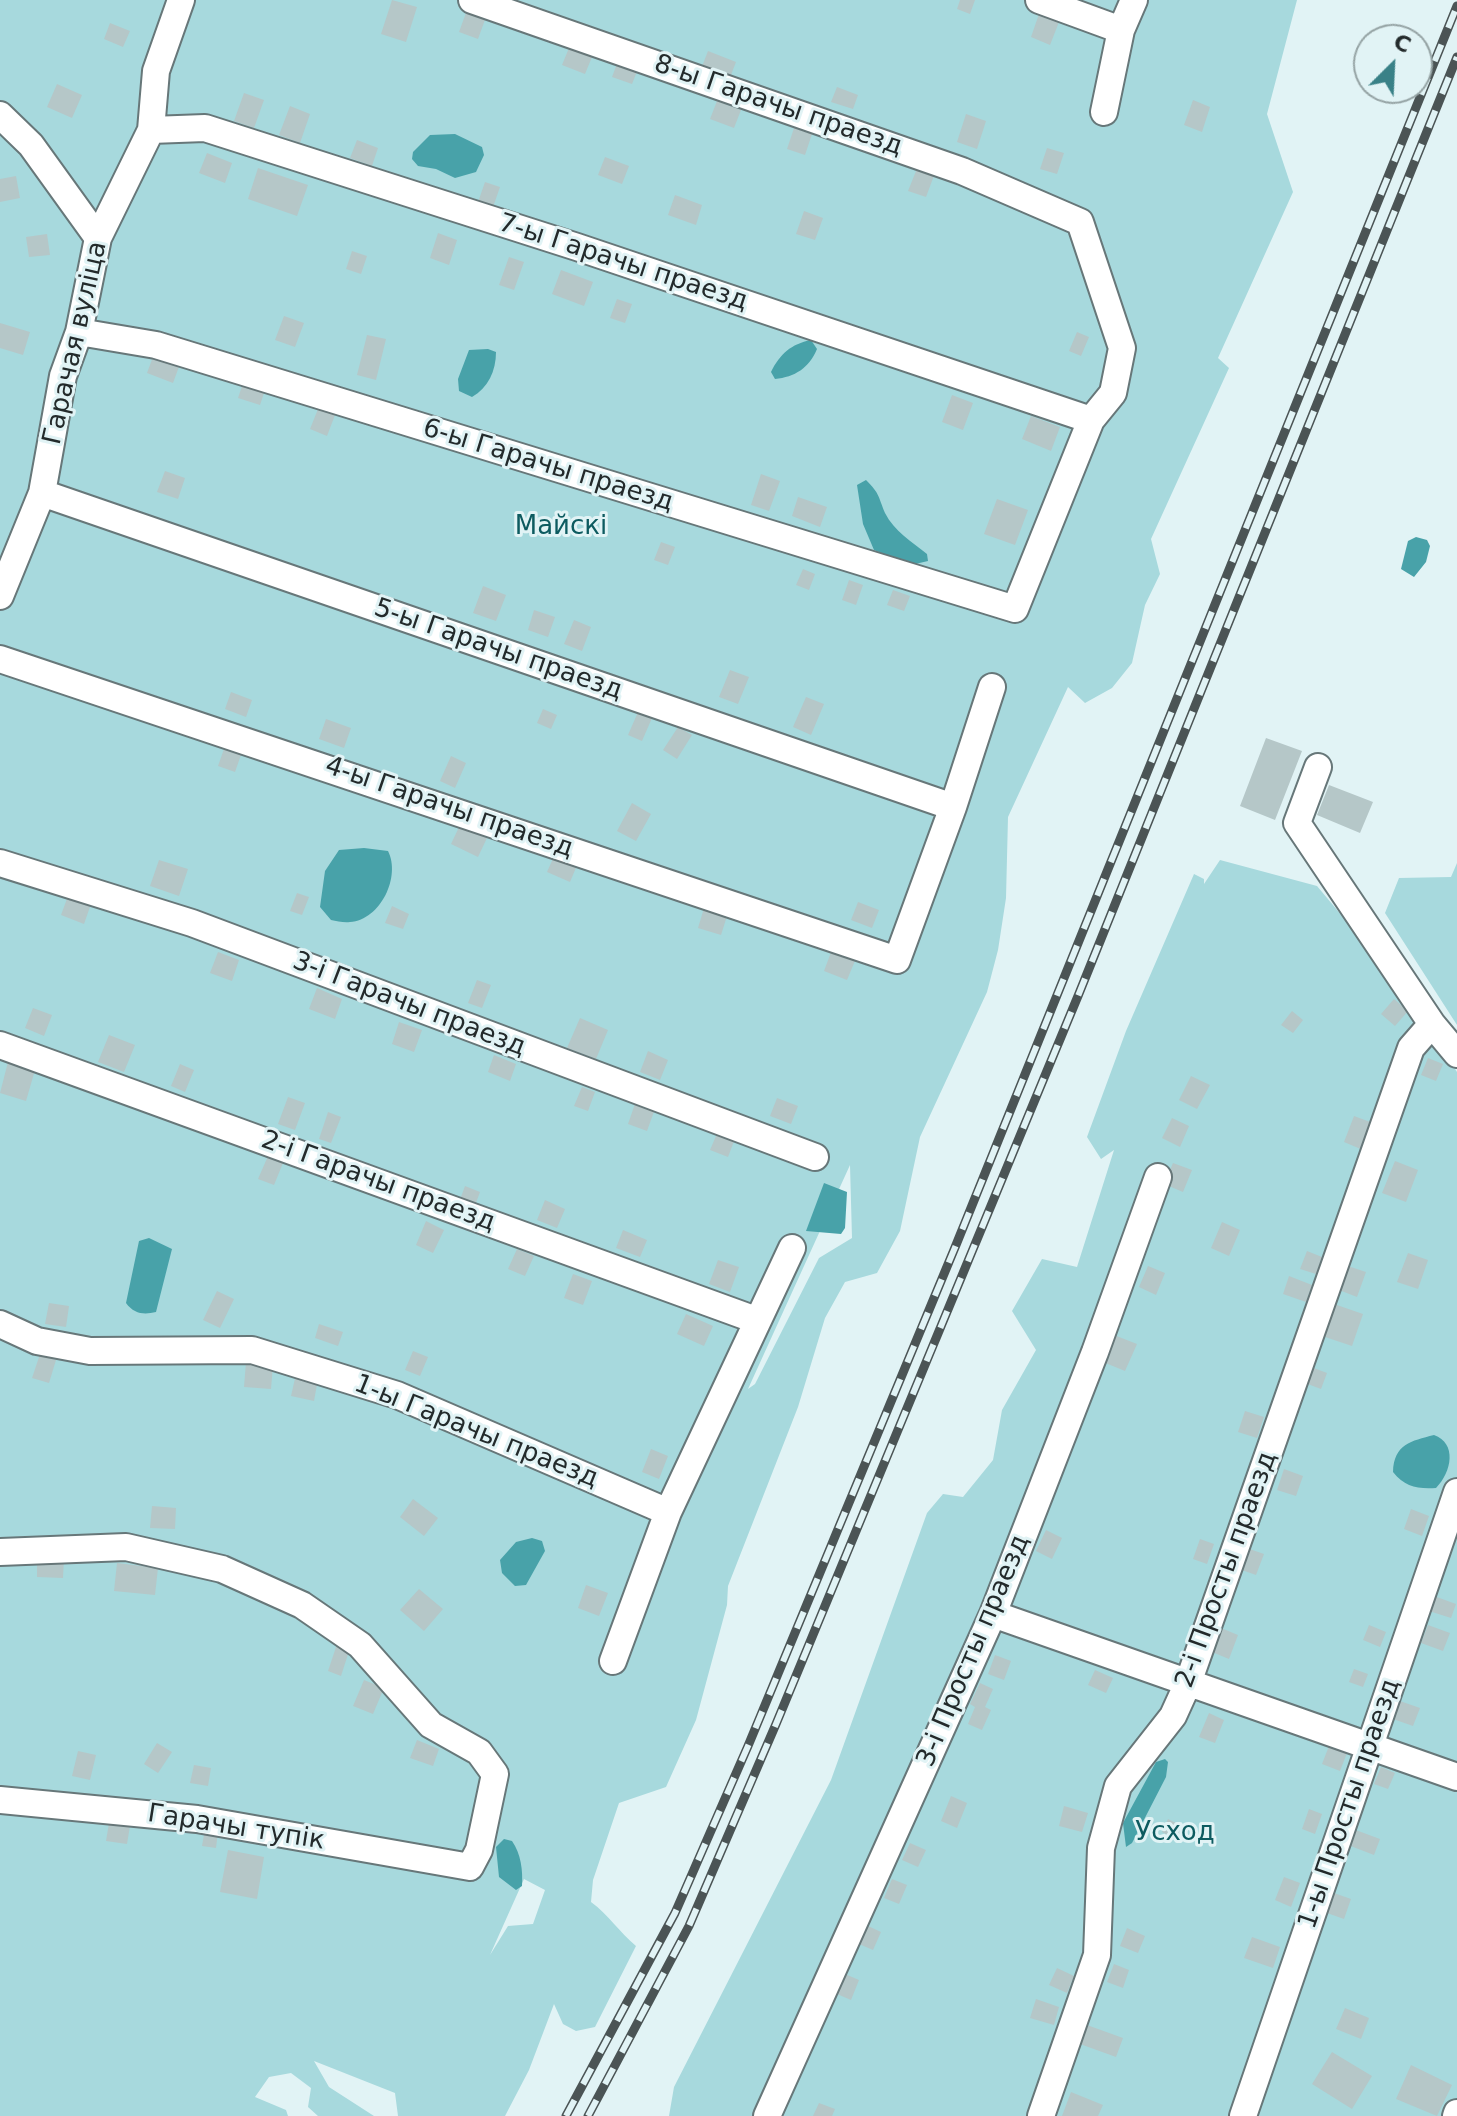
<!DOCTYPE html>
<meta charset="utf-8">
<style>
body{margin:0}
#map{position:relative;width:1457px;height:2116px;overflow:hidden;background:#e1f3f5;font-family:"DejaVu Sans",sans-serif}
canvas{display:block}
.north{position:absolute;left:1353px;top:24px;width:80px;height:80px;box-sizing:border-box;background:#e1f3f5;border:2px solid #95a3a4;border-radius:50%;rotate:24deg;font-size:22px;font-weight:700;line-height:32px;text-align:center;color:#232a2b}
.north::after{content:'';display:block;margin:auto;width:28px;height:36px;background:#398187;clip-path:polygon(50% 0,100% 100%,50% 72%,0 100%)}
</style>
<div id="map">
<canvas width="1457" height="2116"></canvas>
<div class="north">С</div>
</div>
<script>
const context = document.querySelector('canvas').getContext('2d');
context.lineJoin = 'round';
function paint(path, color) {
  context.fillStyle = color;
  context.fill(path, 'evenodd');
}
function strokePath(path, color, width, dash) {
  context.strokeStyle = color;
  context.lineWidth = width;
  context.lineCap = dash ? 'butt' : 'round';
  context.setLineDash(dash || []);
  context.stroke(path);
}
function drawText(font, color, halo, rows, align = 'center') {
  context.font = font + ' "DejaVu Sans",sans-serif';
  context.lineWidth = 6;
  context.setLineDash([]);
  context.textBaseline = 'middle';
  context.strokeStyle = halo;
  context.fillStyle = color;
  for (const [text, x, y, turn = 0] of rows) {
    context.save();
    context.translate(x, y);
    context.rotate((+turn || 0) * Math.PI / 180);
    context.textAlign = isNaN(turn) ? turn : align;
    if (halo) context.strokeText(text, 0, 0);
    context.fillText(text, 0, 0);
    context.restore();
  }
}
const green = new Path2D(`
 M0 0H1297L1267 114 1293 192 1218 358 1229 368 1151 539 1160 574 1145 605 1132 663 1112 688 1085 703 1068 687 1008 817 1006 898 998 950 987 992 920 1137 900 1231 877 1273 845 1282 825 1318 798 1407 728 1586 727 1605 696 1720 666 1787 619 1803 593 1880 591 1902C609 1915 619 1932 636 1946L595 2027 576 2031 563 2024 554 2004 529 2070 505 2116H398L395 2093 314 2061 329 2087 374 2116H318L308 2107 311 2088 291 2073 269 2077 255 2097 286 2110 288 2116H0ZM850 1165 852 1238 819 1258 755 1384 748 1389ZM524 1879 545 1890 533 1924 508 1926 490 1955Z
 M1220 860 1317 886 1404 990 1457 1072V2116H669L674 2087 831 1780 927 1513 943 1494 963 1497 993 1460 1002 1410 1036 1350 1012 1311 1042 1259 1077 1267 1114 1150 1101 1159 1087 1137 1126 1031 1194 874 1204 879V884Z
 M1457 863V1025L1385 913 1399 878 1451 877Z`);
const water = new Path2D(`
 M455 134 482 147 484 155 476 172 455 178 436 169 418 166 412 159 413 152 430 135Z
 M811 340 817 349C809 368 795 377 775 379L771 372C780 354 791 344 811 340Z
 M488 349 496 352C496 371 488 388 472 397L459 391 458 379 469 350Z
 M866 480C880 494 878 496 885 513 894 531 912 542 927 554L928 561 911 565 874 550 863 524 857 485Z
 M1416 537 1427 540 1430 546 1426 562 1414 577 1401 569 1408 541Z
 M364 848 388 851C401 876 381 920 350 922 344 923 337 921 331 920L320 907 325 871 339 850Z
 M824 1183 847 1192 845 1228 841 1234 806 1231Z
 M149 1238 172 1249 156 1312C144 1315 134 1314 126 1303L139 1241Z
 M1434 1435C1457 1443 1452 1472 1436 1488 1417 1489 1405 1487 1393 1472 1394 1444 1411 1441 1434 1435Z
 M532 1538 542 1541 545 1551 526 1585 515 1586 502 1573 500 1560 516 1542Z
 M1165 1759 1168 1762 1166 1777 1132 1843 1126 1847 1123 1823 1156 1762Z
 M504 1839 512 1841C521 1854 523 1870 522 1886L516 1890 499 1877 496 1847Z`);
const building = new Path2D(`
 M392 0 417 7 406 42 381 34Z
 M960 0H975L970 14 957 9Z
 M467 10 486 17 478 39 459 32Z
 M1039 14 1059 22 1050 45 1031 37Z
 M110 23 130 31 123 47 104 39Z
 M569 48 592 57 585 74 562 65Z
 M708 51 736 62 729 80 701 69Z
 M618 61 638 69 632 84 612 77Z
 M57 84 82 95 72 118 47 107Z
 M837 87 858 95 853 109 831 102Z
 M244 93 264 100 254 128 234 121Z
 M1193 100 1210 107 1202 132 1184 125Z
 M717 101 741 110 734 128 710 119Z
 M290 106 310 114 300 143 279 135Z
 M966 114 986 121 977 149 957 142Z
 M794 128 812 134 805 155 787 149Z
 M357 140 378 148 372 166 350 158Z
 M1047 148 1064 153 1057 174 1040 169Z
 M207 153 232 163 225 183 199 173Z
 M605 157 629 166 622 184 598 175Z
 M918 166 935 173 926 197 908 191Z
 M258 168 308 185 297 216 248 199Z
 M16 176 20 198 0 202V179Z
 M485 182 500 187 492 210 477 205Z
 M675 195 702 205 696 225 668 215Z
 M804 211 823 218 815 240 796 234Z
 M438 233 457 240 449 265 430 258Z
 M47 234 50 255 29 257 26 237Z
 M352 251 367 256 361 274 346 269Z
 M509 257 524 262 514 290 499 285Z
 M561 270 593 282 584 306 552 294Z
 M617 299 632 304 625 323 610 318Z
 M284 316 304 323 295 347 275 340Z
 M0 323 30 332 23 355 0 348Z
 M1077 332 1089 337 1081 356 1069 351Z
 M367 335 386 339 376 380 357 375Z
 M154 354 180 364 173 383 147 373Z
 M243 383 265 390 260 405 238 398Z
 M952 395 973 403 963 430 942 422Z
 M318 409 335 415 327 436 310 429Z
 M1031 416 1060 427 1051 451 1022 439Z
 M165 471 185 478 178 499 157 492Z
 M761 474 780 481 769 511 751 505Z
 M798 497 827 507 820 527 792 516Z
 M997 499 1028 510 1015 545 984 534Z
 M661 542 675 547 668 565 654 560Z
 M803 569 815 574 809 590 796 585Z
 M849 580 863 585 856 605 842 600Z
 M483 586 506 595 496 621 473 613Z
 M893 590 910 596 904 611 887 605Z
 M534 610 555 617 548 637 528 630Z
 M574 620 591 627 582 651 564 644Z
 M730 670 749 677 738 704 719 697Z
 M231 692 252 700 246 717 225 709Z
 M806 697 824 704 811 735 793 727Z
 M543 709 557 715 551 729 537 723Z
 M638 712 652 718 642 741 628 735Z
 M326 719 351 728 344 748 319 739Z
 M678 727 692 735 677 759 663 750Z
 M1266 738 1302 751 1275 820 1240 806Z
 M225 746 242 752 235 772 218 766Z
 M451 756 466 763 455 788 440 781Z
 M1329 785 1373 802 1360 833 1317 815Z
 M632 803 651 814 636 841 617 831Z
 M460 825 487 838 478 857 451 844Z
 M555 854 578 863 570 882 547 872Z
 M159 860 188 869 179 896 150 886Z
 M297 893 309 897 302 915 290 911Z
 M68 896 91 904 84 924 61 915Z
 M858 902 879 910 872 928 851 920Z
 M392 906 409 914 403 929 385 923Z
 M704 908 727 916 721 935 698 928Z
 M833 947 857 956 847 980 824 971Z
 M218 952 239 960 232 981 210 973Z
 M477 980 491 985 482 1008 468 1003Z
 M317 988 342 999 335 1019 309 1009Z
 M1394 999 1408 1011 1395 1026 1381 1014Z
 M33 1008 52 1015 44 1036 25 1028Z
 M1292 1011 1303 1020 1293 1033 1281 1025Z
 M580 1018 608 1030 596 1059 567 1048Z
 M399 1022 422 1030 414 1052 392 1044Z
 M109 1035 135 1045 124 1072 98 1062Z
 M648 1051 668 1060 660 1080 640 1072Z
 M494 1055 516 1064 510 1081 488 1072Z
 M1428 1058 1443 1064 1436 1081 1421 1075Z
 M8 1062 35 1070 26 1101 0 1093Z
 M180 1064 194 1070 185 1092 171 1086Z
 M1191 1076 1210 1085 1197 1109 1179 1100Z
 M582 1087 595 1092 588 1111 574 1106Z
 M288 1097 305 1103 295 1130 278 1124Z
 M637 1098 656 1106 647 1131 628 1124Z
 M777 1098 798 1106 791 1124 770 1116Z
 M328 1112 341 1117 331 1143 319 1139Z
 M1354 1116 1373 1123 1363 1150 1344 1142Z
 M1172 1118 1189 1126 1180 1147 1162 1138Z
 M719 1129 736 1136 728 1157 710 1150Z
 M268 1156 283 1163 274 1185 258 1179Z
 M1395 1161 1418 1170 1406 1202 1382 1193Z
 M1173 1163 1192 1170 1183 1192 1164 1184Z
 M465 1186 480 1192 473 1211 458 1205Z
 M545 1200 565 1209 557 1228 537 1220Z
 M426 1221 444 1230 433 1253 416 1245Z
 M1222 1222 1240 1230 1229 1256 1211 1248Z
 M623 1230 647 1240 640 1257 616 1248Z
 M517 1249 534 1256 525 1276 508 1269Z
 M1307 1251 1322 1257 1316 1274 1300 1269Z
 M1408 1253 1428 1260 1418 1289 1397 1282Z
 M718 1260 739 1267 730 1292 709 1284Z
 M1148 1266 1165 1273 1156 1295 1139 1287Z
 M1348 1266 1366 1272 1357 1297 1339 1290Z
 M573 1274 592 1281 583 1305 564 1298Z
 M1289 1276 1312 1285 1306 1302 1283 1294Z
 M217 1291 234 1299 220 1328 203 1320Z
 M49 1303 69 1306 66 1327 45 1324Z
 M1334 1304 1363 1314 1352 1346 1322 1336Z
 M686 1314 713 1326 704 1346 677 1334Z
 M319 1324 343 1332 338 1346 315 1338Z
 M1114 1335 1137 1344 1125 1371 1103 1362Z
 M413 1351 428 1357 420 1376 405 1370Z
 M40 1354 56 1360 49 1383 32 1378Z
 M246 1362 273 1365 271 1389 244 1387Z
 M1311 1367 1327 1373 1321 1389 1305 1383Z
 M296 1374 318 1379 314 1401 291 1396Z
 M1245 1411 1264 1417 1257 1438 1238 1432Z
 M651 1449 668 1456 659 1479 642 1472Z
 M1284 1469 1303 1476 1296 1496 1277 1490Z
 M413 1499 438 1518 424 1536 400 1517Z
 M152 1506 176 1508 175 1529 150 1528Z
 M1411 1509 1429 1516 1422 1536 1404 1529Z
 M1046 1530 1062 1538 1052 1559 1036 1551Z
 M1200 1539 1214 1544 1207 1564 1193 1559Z
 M1244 1547 1264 1554 1256 1575 1236 1568Z
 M37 1559H64L63 1578 37 1577Z
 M117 1563 158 1568 155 1595 114 1591Z
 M586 1585 608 1593 599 1616 578 1608Z
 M419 1589 443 1609 424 1631 400 1610Z
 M1434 1596 1456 1604 1451 1618 1429 1611Z
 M1369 1625 1386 1632 1380 1647 1363 1640Z
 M1428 1625 1450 1633 1443 1651 1421 1643Z
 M1221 1628 1238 1635 1229 1659 1212 1652Z
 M337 1644 350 1648 341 1676 328 1671Z
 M995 1655 1011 1661 1004 1680 988 1674Z
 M1354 1669 1368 1674 1363 1687 1349 1682Z
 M1095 1670 1113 1678 1106 1693 1088 1685Z
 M364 1680 384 1688 373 1714 353 1706Z
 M980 1683 993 1689 985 1707 991 1710 982 1730 968 1724 975 1707 970 1704Z
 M1400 1701 1420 1708 1413 1726 1393 1719Z
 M1209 1713 1224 1720 1215 1743 1199 1737Z
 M417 1740 439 1749 433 1766 410 1758Z
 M157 1743 172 1752 158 1773 144 1764Z
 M1329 1746 1347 1753 1340 1771 1322 1764Z
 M78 1751 96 1755 90 1780 72 1776Z
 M194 1765 211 1768 208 1786 190 1783Z
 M1381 1767 1395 1773 1388 1789 1374 1784Z
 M951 1796 967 1803 957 1828 941 1821Z
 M1064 1806 1088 1813 1082 1832 1059 1826Z
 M1309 1809 1322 1814 1315 1834 1302 1829Z
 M110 1817 131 1820 127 1844 106 1841Z
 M1168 1819 1186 1828 1179 1841 1162 1832Z
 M205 1829 218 1832 216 1848 202 1846Z
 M1353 1829 1380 1839 1374 1855 1348 1845Z
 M910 1843 926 1850 918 1867 902 1860Z
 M228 1850 264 1857 257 1899 220 1892Z
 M1284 1877 1300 1883 1291 1907 1275 1900Z
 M892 1879 907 1885 899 1904 884 1898Z
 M1334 1893 1351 1899 1344 1919 1327 1913Z
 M866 1925 881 1932 873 1950 859 1944Z
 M1127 1928 1145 1936 1138 1953 1120 1946Z
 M1252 1937 1280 1947 1273 1968 1244 1958Z
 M1114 1964 1129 1970 1123 1988 1107 1982Z
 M1057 1968 1074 1976 1067 1993 1049 1985Z
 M845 1974 859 1980 851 2000 837 1994Z
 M1036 1999 1059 2007 1054 2025 1030 2018Z
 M1345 2008 1369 2018 1361 2039 1336 2029Z
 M1087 2025 1123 2038 1116 2057 1080 2044Z
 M1332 2052 1372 2076 1352 2109 1312 2084Z
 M1411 2065 1452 2085 1437 2116 1396 2099Z
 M1071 2092 1103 2105 1098 2116H1062Z
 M819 2103 835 2109 832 2116H813Z`);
const minor = new Path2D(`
 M1039 0 1121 30
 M1104 112 1121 30 1134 0
 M0 115 31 145 98 238
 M151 130 205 128 577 247 1091 420
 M79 332 156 345 1015 609 1091 420 1113 393 1122 348 1080 222 962 171 472 0
 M42 493 953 807
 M0 596 42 493 63 376 79 332 98 238 151 130 156 71 181 0
 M0 659 897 960 953 807 992 687
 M1318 767 1297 823 1432 1024 1457 1054
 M0 863 192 923 815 1157
 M0 1045 756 1320
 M0 1324 37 1341 90 1351 252 1350 397 1395 668 1512
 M0 1552 126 1547 222 1569 302 1605 360 1645 431 1725 479 1752 495 1774 479 1850 470 1867 197 1819 0 1800
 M993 1614 1457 1777
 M613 1661 668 1512 792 1248
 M767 2116 993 1614 1095 1352 1158 1177
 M1041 2116 1097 1955 1101 1848 1118 1786 1173 1716 1188 1683 1411 1048 1432 1024
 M1243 2116 1457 1492
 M1456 2116 1457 2113`);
const rail = new Path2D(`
 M566 2116 675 1913 748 1746 956 1245 1457 6
 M588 2116 689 1926 776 1724 1078 996 1457 57`);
const streetNames = [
 ["8-ы Гарачы праезд",778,106,19],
 ["7-ы Гарачы праезд",623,263,18],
 ["Гарачая вуліца",76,343,-77],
 ["6-ы Гарачы праезд",548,466,17],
 ["5-ы Гарачы праезд",498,650,19],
 ["4-ы Гарачы праезд",449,808,19],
 ["3-і Гарачы праезд",409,1005,21],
 ["2-і Гарачы праезд",378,1182,20],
 ["1-ы Гарачы праезд",476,1432,22],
 ["2-і Просты праезд",1227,1570,-70],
 ["3-і Просты праезд",974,1651,-67],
 ["1-ы Просты праезд",1350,1804,-71],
 ["Гарачы тупік",236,1828,9]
];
const parkNames = [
 ["Майскі",561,527],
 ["Усход",1175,1833]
];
paint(green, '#a7d9dd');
paint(water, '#48a2a9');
paint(building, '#b5c7c8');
strokePath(minor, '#677779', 30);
strokePath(minor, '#fff', 26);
strokePath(rail, '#4b5455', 9);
strokePath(rail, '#e1f3f5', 6, [18]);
drawText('26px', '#232a2b', '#e1f3f5', streetNames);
drawText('26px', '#0d5b60', '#e1f3f5', parkNames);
</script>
